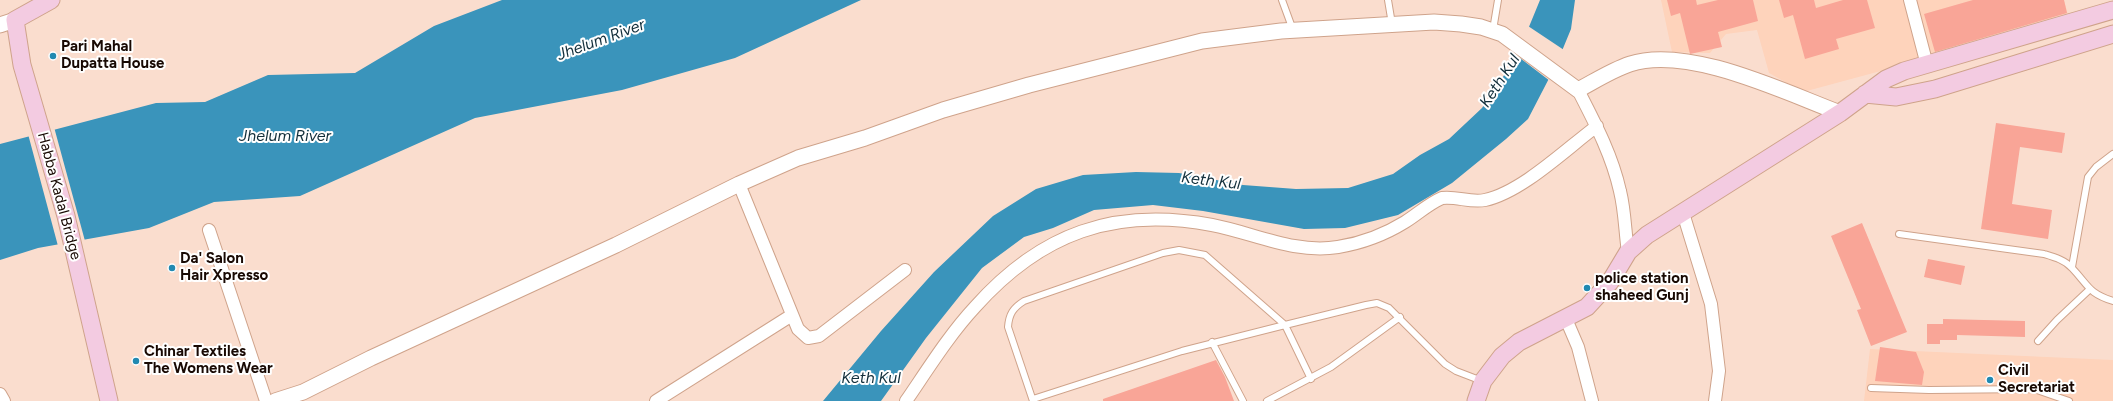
<!DOCTYPE html>
<style>
body{margin:0}
canvas{display:block;background:#faddce}
</style>
<canvas width="2113" height="401"></canvas>
<script>
const context = document.querySelector('canvas').getContext('2d');
context.lineJoin = 'round';
function paint(path, color) {
  context.fillStyle = color;
  context.fill(path, 'evenodd');
}
function strokePath(path, color, width, dash) {
  context.strokeStyle = color;
  context.lineWidth = width;
  context.lineCap = dash ? 'butt' : 'round';
  context.setLineDash(dash || []);
  context.stroke(path);
}
function drawText(font, color, halo, rows, align = 'center') {
  context.font = font + ' Figtree,sans-serif';
  context.lineWidth = 4;
  context.setLineDash([]);
  context.textBaseline = 'middle';
  context.strokeStyle = halo;
  context.fillStyle = color;
  for (const [text, x, y, turn = 0] of rows) {
    context.save();
    context.translate(x, y);
    context.rotate((+turn || 0) * Math.PI / 180);
    context.textAlign = isNaN(turn) ? turn : align;
    if (halo) context.strokeText(text, 0, 0);
    context.fillText(text, 0, 0);
    context.restore();
  }
}
const built = new Path2D(`
 M1661 0H2064L2068 15 1914 62 1803 92 1769 73 1757 30 1726 34 1710 53 1672 52Z
 M1870 349 2113 360V401H1864Z`);
const water = new Path2D(`
 M502 0H861L735 58 622 90 475 118 300 196 214 202 149 228 38 248 0 260V144L156 103 205 102 268 75 355 73 434 26Z
 M1540 0H1575L1571 29 1557 63 1528 119 1506 139 1452 183 1398 215 1345 228 1304 229 1203 211 1153 205 1094 210 1053 228 1024 237 982 268 926 338 881 401H823L881 331 934 272 993 216 1036 189 1083 175 1136 172 1179 173 1243 185 1296 189 1348 188 1393 174 1420 155 1449 139 1482 108 1517 56Z`);
const pier = new Path2D(`
 M1528 26 1564 50 1550 81 1516 55Z
 M54 127 85 241 58 246 28 134Z`);
const building = new Path2D(`
 M1667 0H1696L1697 5 1718 0H1753L1758 21 1718 32 1722 47 1690 54 1680 13 1671 16Z
 M1779 0H1814L1816 8 1843 0H1867L1875 28 1836 39 1839 49 1805 59 1793 15 1784 18Z
 M1973 0H2064L2067 13 1935 52 1924 14Z
 M1996 123 2065 133 2062 153 2020 147 2012 204 2052 210 2048 239 1981 229Z
 M1862 223 1907 332 1871 346 1857 310 1861 309 1831 236Z
 M1928 259 1965 266 1961 285 1924 277Z
 M1943 319 2025 321V337L1957 335V340H1940V344H1927V324H1943Z
 M1880 347 1916 352 1924 372 1922 385 1875 381Z
 M1216 360 1225 377 1234 401H1103V399Z`);
const service = new Path2D(`
 M1282 0 1293 30
 M1388 0 1392 24
 M1493 30 1498 0
 M1899 234 2044 254C2054 257 2065 260 2072 268 2089 286 2088 293 2113 301
 M2072 267 2088 177 2096 167 2113 154
 M2038 341 2057 320 2089 290
 M1212 342 1243 401
 M1871 388 1929 390 2034 389 2069 401
 M1033 399 1182 351 1285 325 1311 379
 M1033 401 1008 327C1009 314 1013 308 1024 301L1163 253 1179 250 1205 255 1285 325 1366 305 1377 303 1389 308 1445 364 1456 371 1482 381
 M1267 401 1331 367 1400 317`);
const minor = new Path2D(`
 M1910 0 1927 65
 M1578 90C1595 123 1612 155 1620 191 1625 211 1625 232 1628 252
 M739 184 798 329 808 338 819 336 905 270
 M1683 213 1711 304 1719 371 1715 401
 M209 230 266 401
 M1566 319 1578 347 1592 401
 M0 394 4 401
 M656 401 792 315
 M906 401C928 369 949 335 975 307 1041 233 1114 207 1212 225 1254 233 1294 254 1338 247 1363 243 1384 235 1405 222 1418 214 1428 204 1442 198 1457 196 1470 203 1485 200 1522 192 1566 149 1597 126`);
const tertiary = new Path2D(`
 M0 25 15 20
 M275 401 303 392 371 358 616 245 739 184 798 158 865 138 943 110 1029 85 1202 41 1281 31 1434 22 1461 24 1481 27 1502 34 1578 90C1595 81 1612 70 1630 64 1688 45 1784 92 1840 113`);
const secondary = new Path2D(`
 M51 0 15 20 22 65 66 216 109 401
 M1865 94 1896 97 1935 89 2113 34
 M1476 401 1483 381 1502 356 1519 342 1587 307 1610 282 1628 252 1647 235 1840 113 1886 79 1904 71 2113 10`);
const markers = [
 [53,56,4,"#2189b1"],
 [172,268,4,"#2189b1"],
 [1587,288,4,"#2189b1"],
 [136,361,4,"#2189b1"],
 [1990,380,4,"#2189b1"]
];
const poiNames = [
 ["Pari Mahal",61,47],
 ["Dupatta House",61,64],
 ["Da' Salon",180,259],
 ["Hair Xpresso",180,276],
 ["police station",1595,279],
 ["shaheed Gunj",1595,296],
 ["Chinar Textiles",144,352],
 ["The Womens Wear",144,369],
 ["Civil",1998,371],
 ["Secretariat",1998,388]
];
const streetNames = [
 ["Habba Kadal Bridge",59,196,75]
];
const waterNames = [
 ["Jhelum River",601,40,-20],
 ["Keth Kul",1500,81,-57],
 ["Jhelum River",285,136],
 ["Keth Kul",1211,181,7],
 ["Keth Kul",871,378]
];
paint(built, '#fed3bb');
paint(water, '#3a94bb');
paint(pier, '#faddce');
paint(building, '#f9a597');
strokePath(service, '#cfa38b', 8);
strokePath(minor, '#cfa38b', 14);
strokePath(tertiary, '#cfa38b', 17);
strokePath(secondary, '#cfa38b', 19);
strokePath(service, '#fff', 6);
strokePath(minor, '#fff', 12);
strokePath(tertiary, '#fff', 15);
strokePath(secondary, '#f3cbe1', 17);
for (const [x, y, r, color] of markers) {
  const dot = new Path2D();
  dot.arc(x, y, r, 0, 2 * Math.PI);
  context.fillStyle = color;
  context.fill(dot);
  strokePath(dot, '#fff', 1.5);
}
drawText('bold 15px', '#180903', '#fff', poiNames, 'left');
drawText('15px', '#180903', '#fff', streetNames);
drawText('italic 16px', '#132f3b', '#fff', waterNames);
</script>
